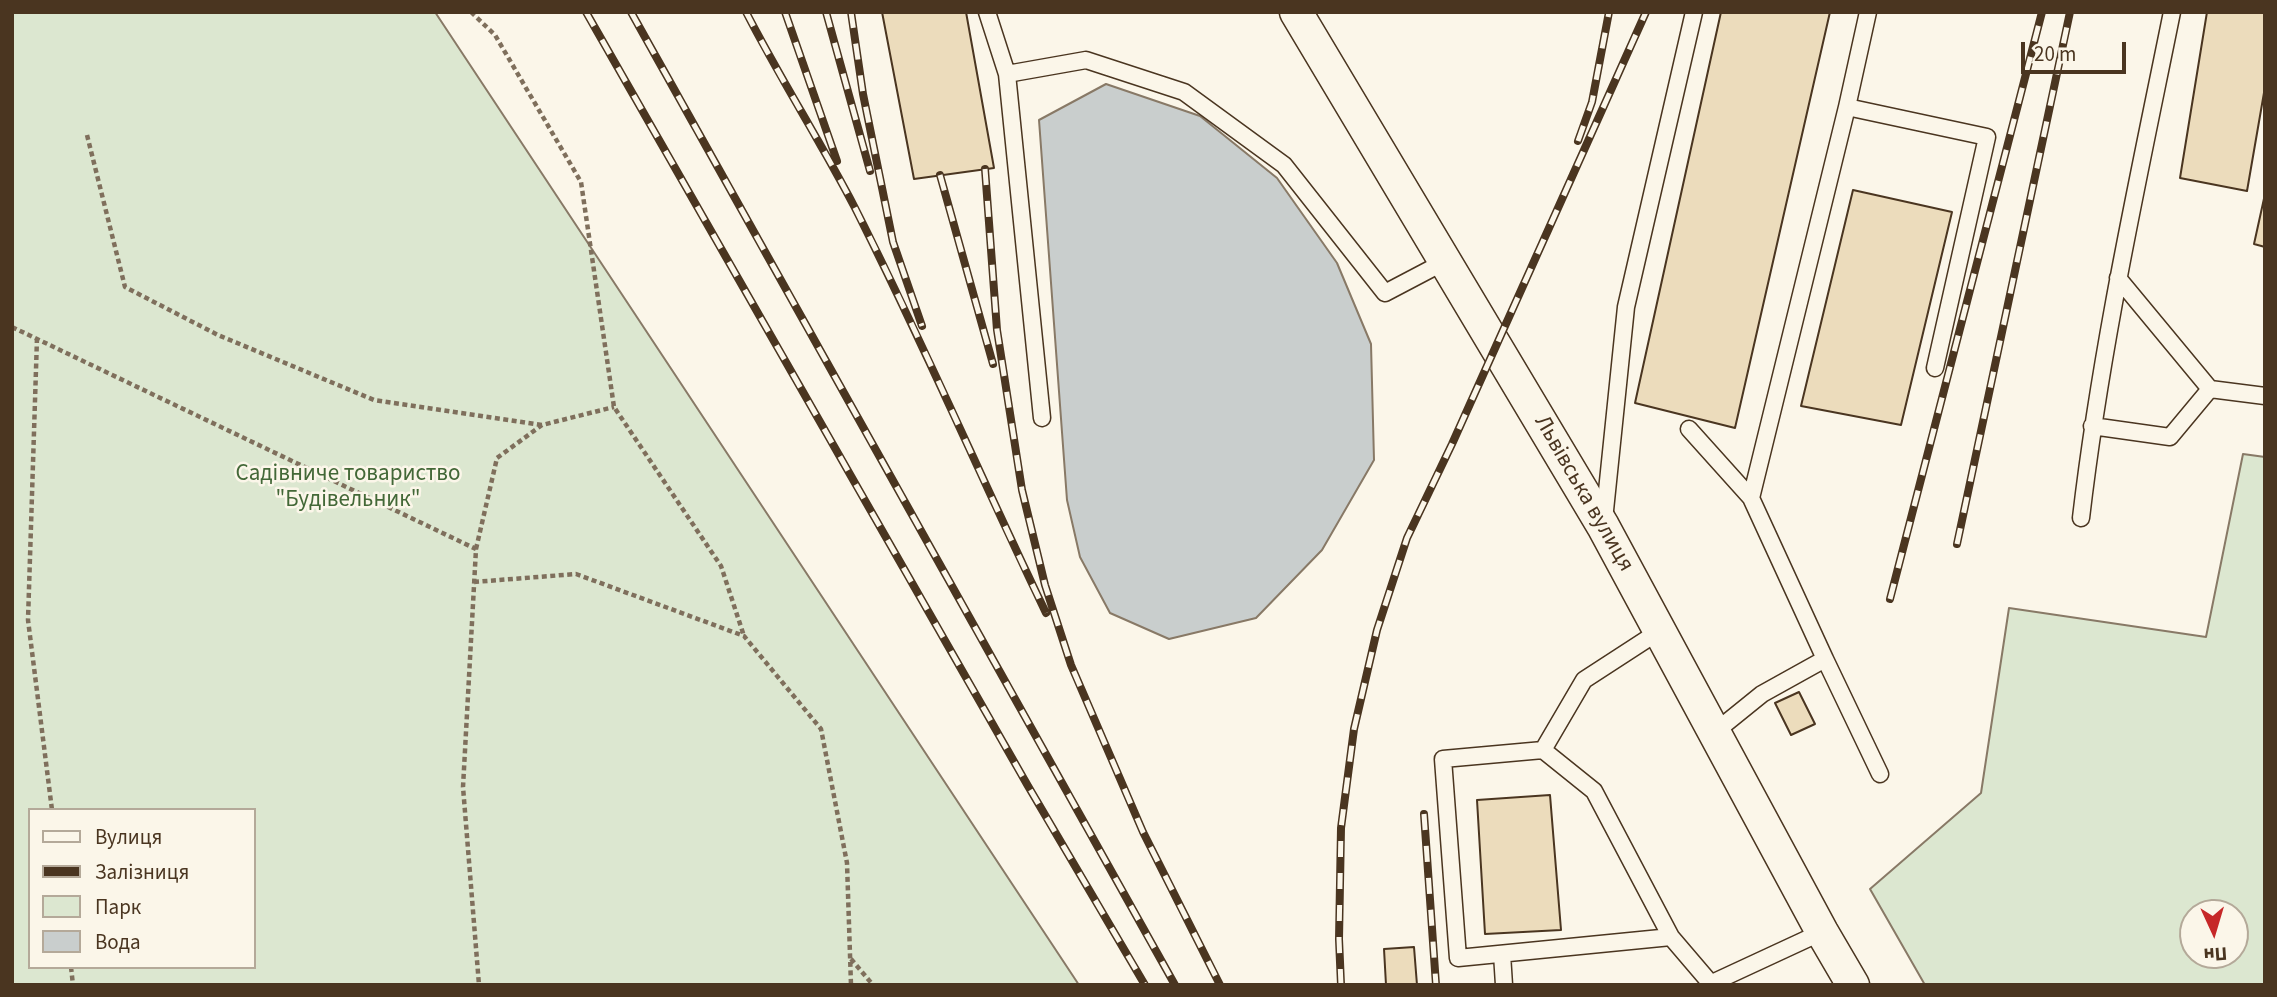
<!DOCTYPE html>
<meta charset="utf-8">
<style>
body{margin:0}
#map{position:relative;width:2277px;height:997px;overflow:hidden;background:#fbf6e9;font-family:"Source Sans 3",sans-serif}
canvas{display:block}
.frame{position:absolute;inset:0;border:14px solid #4a3520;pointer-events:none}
.legend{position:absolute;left:28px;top:808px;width:228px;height:161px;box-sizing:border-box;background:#fbf6e9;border:2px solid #b4a999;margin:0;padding:9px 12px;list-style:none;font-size:21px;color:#4a3520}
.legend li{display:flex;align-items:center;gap:14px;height:35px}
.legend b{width:35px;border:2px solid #b4a999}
.north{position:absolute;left:2179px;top:899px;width:70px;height:70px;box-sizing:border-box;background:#fbf6e9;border:2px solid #b4a999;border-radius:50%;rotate:176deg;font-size:19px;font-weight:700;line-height:28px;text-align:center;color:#4a3520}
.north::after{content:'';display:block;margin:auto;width:24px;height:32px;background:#c62828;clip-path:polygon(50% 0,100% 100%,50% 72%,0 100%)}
.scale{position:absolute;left:2021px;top:42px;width:105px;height:32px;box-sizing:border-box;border:4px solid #4a3520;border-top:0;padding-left:9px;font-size:21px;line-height:24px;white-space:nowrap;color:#4a3520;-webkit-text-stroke:5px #fbf6e9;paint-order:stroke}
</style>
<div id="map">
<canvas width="2277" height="997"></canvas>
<div class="frame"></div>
<ul class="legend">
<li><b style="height:9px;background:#fbf6e9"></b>Вулиця</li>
<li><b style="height:9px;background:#4a3520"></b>Залізниця</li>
<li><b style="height:19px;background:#dce7d0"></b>Парк</li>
<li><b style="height:19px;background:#c9cecd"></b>Вода</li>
</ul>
<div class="north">Пн</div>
<div class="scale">20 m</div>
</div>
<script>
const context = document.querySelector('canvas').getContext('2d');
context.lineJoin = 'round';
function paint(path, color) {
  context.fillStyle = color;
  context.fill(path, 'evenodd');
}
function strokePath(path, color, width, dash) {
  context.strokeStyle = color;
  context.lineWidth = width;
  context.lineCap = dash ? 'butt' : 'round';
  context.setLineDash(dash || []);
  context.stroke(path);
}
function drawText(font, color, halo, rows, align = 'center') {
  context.font = font + ' "Source Sans 3",sans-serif';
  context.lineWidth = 5;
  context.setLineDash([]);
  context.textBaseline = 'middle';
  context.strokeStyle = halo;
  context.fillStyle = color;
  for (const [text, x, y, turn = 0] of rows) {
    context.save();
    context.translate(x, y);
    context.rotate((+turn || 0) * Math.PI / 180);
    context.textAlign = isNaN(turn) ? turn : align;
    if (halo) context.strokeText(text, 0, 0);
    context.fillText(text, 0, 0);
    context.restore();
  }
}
const green = new Path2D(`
 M12 12H435L1079 985H12ZM30 810H254V967H30Z
 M2243 454 2265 457V985H1925L1870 889 1981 793 2009 608 2206 637ZM2193 913H2235V955H2193Z`);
const water = new Path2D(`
 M1106 84 1200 116 1277 178 1337 263 1371 344 1374 460 1322 550 1256 618 1169 639 1110 613 1080 557 1067 500 1039 120Z`);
const building = new Path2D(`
 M882 12H966L994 168 914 179Z
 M1721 12H1830L1735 428 1635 403Z
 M2207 12H2265V87L2247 191 2180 178Z
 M1853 190 1952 212 1901 425 1801 406Z
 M2265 194V247L2254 244Z
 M1799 692 1815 724 1791 735 1775 703Z
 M1550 795 1561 930 1485 934 1477 800Z
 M1414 947 1417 985H1386L1384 949Z`);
const path = new Path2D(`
 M471 12 495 35 581 182 614 407 721 566 744 636
 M87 135 125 287 218 335 374 400 542 425
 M12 327 476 549 463 787 479 985
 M37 338 28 620 52 810
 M476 549 497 458 542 425 614 407
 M474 582 576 574 744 636 821 729 847 863 851 985
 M851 959 873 985
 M71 967 73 985`);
const service = new Path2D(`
 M987 12 1007 74
 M1847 107 1868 12
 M2118 278 2210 389 2265 396
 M1042 418 1007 74 1086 60 1184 92 1284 165 1385 293 1444 262
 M2092 426 2170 437 2210 389
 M1689 429 1751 498
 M2081 518C2101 347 2138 180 2172 12
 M1604 520 1626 307 1694 12
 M1825 659 1880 774
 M1715 732 1762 694 1825 659 1751 498 1847 107 1987 137 1935 368
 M1543 750 1584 680 1661 630
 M1671 937 1458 958 1443 759 1543 750 1594 791 1671 937 1712 985
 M1502 954 1504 985
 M1712 983 1822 932`);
const minor = new Path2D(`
 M1296 12 1603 526 1822 932 1853 985`);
const rail = new Path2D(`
 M586 12 1028 786 1145 985
 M631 12 1175 985
 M746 12C780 78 820 141 854 206 922 340 981 478 1046 613
 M785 12 837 161
 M826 12 870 171
 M851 12 863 94 893 242 922 326
 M1578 141 1592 102 1609 12
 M985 169 997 330 1022 490 1045 585 1071 665 1143 832 1220 985
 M940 175 993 364
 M1957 544 2070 12
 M1890 599 2042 12
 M1424 814 1436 985
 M1341 985 1339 939 1341 828 1354 729 1377 630 1407 538 1452 444 1646 12`);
const parkNames = [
 ["Садівниче товариство",348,475],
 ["\"Будівельник\"",348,501]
];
const streetNames = [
 ["Львівська вулиця",1583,494,60]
];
paint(green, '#dce7d0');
strokePath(green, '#887966', 2);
paint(water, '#c9cecd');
strokePath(water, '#887966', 2);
paint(building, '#ecdcbc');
strokePath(building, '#4a3520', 2);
strokePath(service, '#4a3520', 19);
strokePath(minor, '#4a3520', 35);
strokePath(path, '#7f6f5c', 4.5, [5, 3.5]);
strokePath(service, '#fbf6e9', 16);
strokePath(minor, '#fbf6e9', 32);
strokePath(rail, '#4a3520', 8);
strokePath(rail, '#fbf6e9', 5, [16]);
drawText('23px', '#436837', '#fbf6e9', parkNames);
drawText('23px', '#4a3520', '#fbf6e9', streetNames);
</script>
